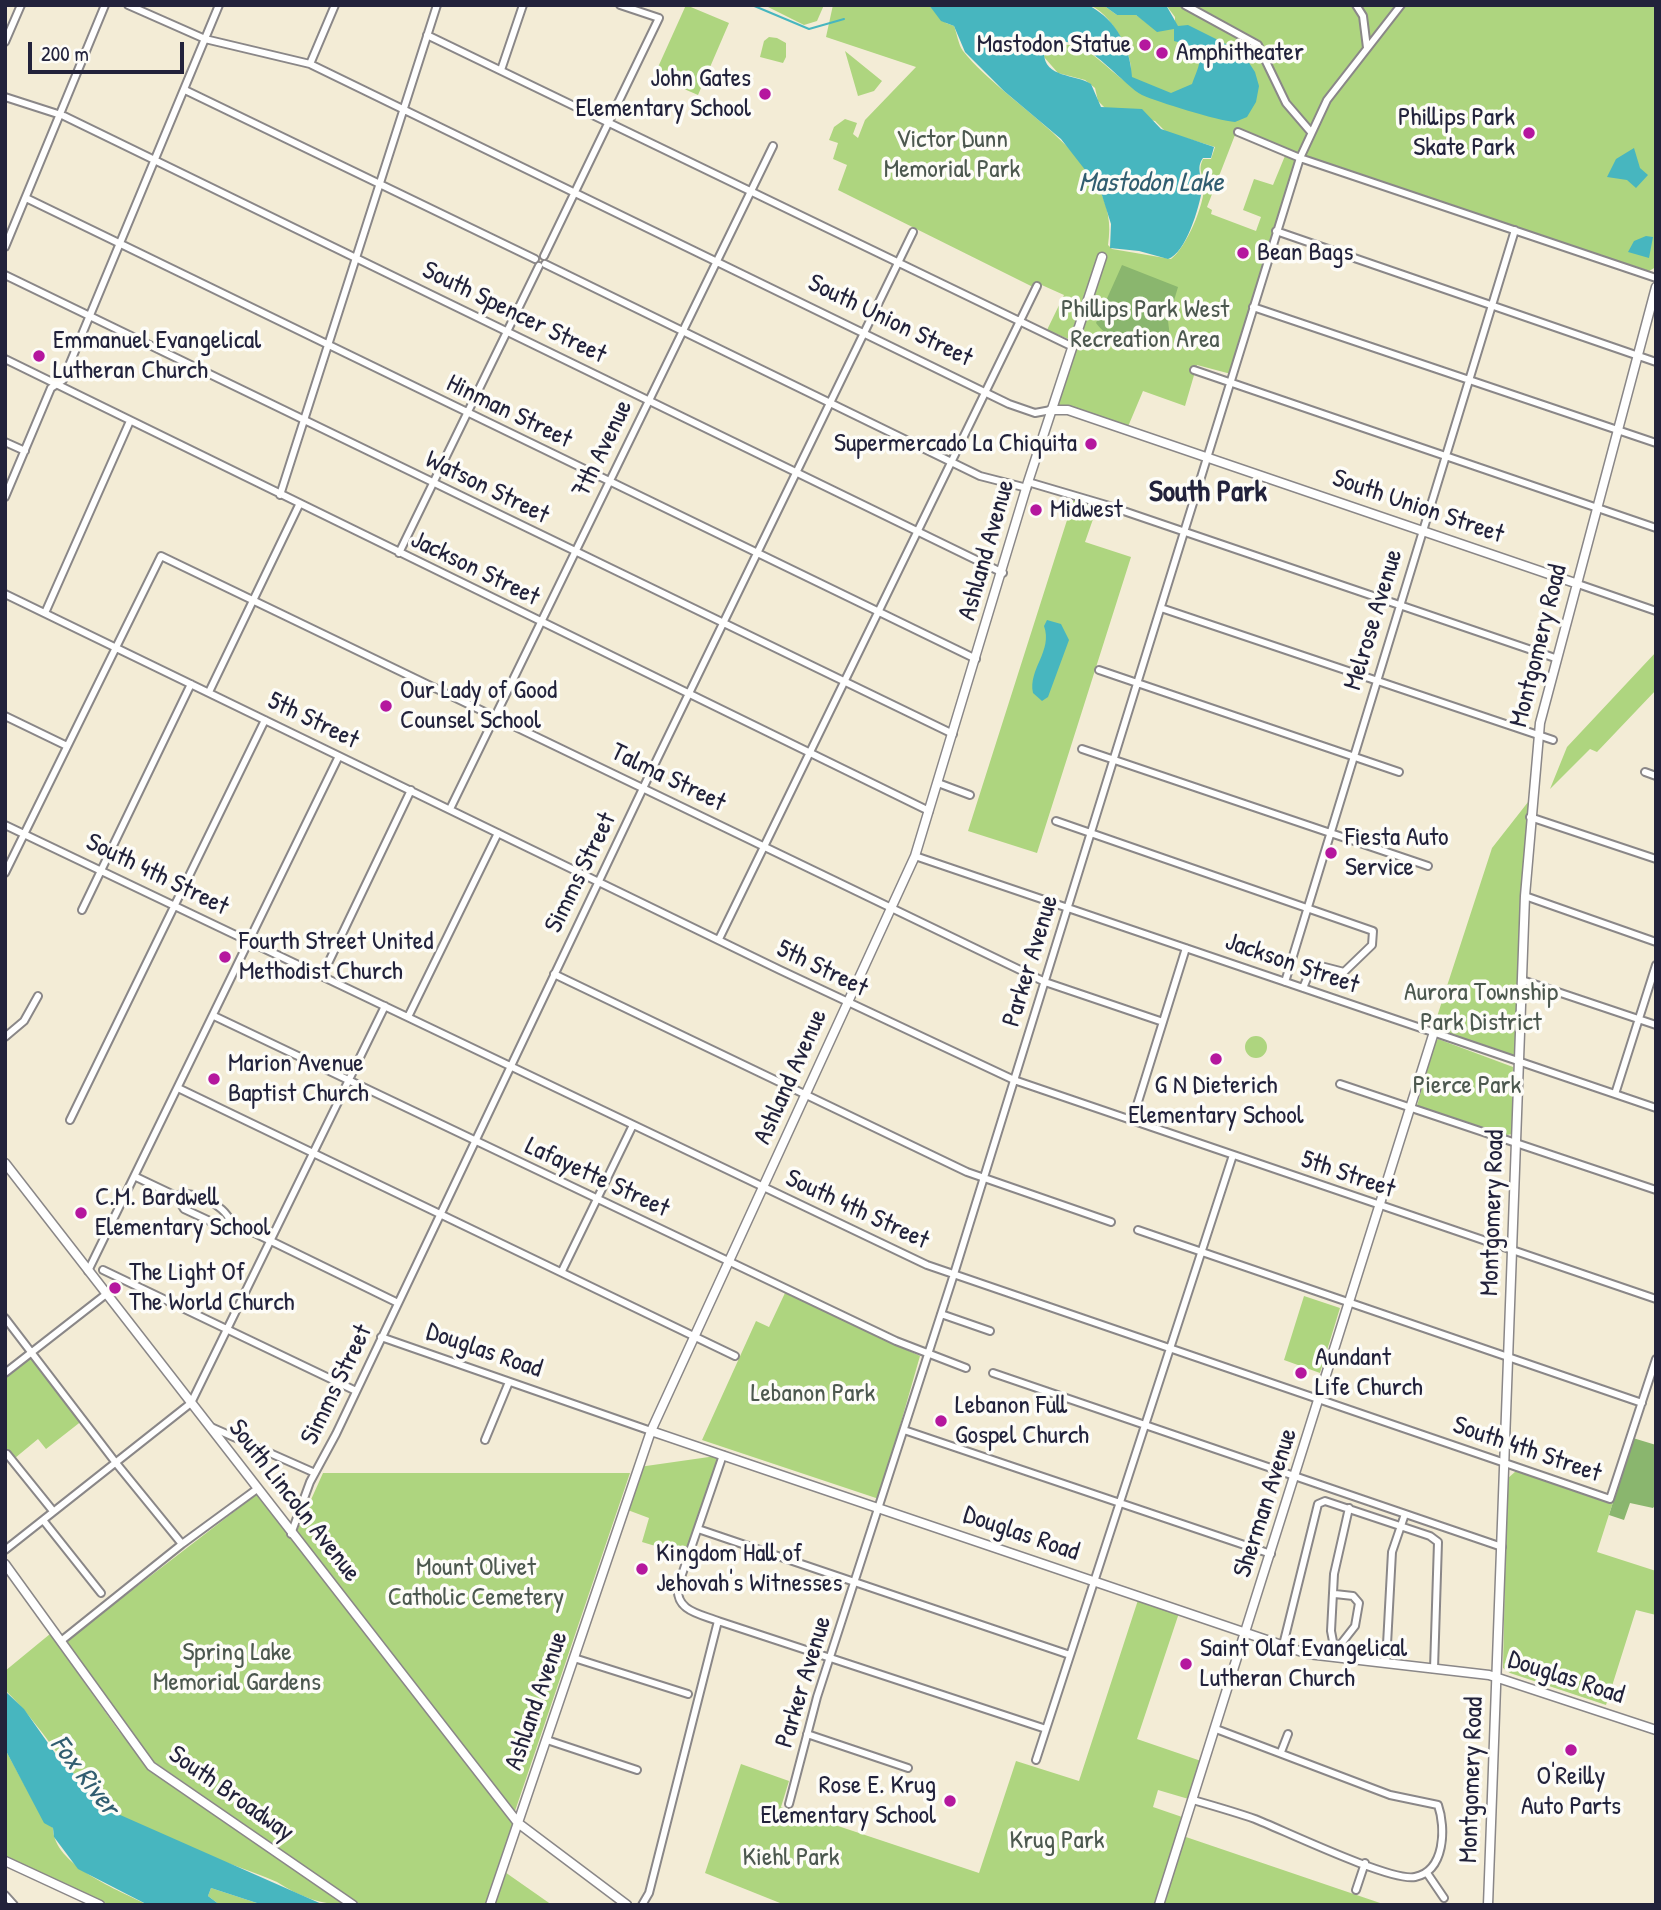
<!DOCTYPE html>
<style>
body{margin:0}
#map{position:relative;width:1661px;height:1910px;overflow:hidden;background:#f3ecd6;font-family:"Patrick Hand",sans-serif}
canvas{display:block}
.frame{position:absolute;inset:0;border:7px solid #22223b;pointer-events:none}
.scale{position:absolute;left:28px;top:42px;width:156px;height:32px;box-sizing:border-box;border:4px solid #22223b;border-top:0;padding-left:9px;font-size:21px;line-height:24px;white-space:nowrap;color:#22223b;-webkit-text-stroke:5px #fdfcf7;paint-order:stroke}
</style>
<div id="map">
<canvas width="1661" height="1910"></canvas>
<div class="frame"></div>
<div class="scale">200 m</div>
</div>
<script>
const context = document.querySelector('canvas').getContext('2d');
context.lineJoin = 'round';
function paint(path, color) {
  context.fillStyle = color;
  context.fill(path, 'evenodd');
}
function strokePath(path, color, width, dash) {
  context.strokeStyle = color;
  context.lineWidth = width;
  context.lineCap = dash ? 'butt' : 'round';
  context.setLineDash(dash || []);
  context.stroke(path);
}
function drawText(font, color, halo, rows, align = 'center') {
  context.font = font + ' "Patrick Hand",sans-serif';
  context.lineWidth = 7;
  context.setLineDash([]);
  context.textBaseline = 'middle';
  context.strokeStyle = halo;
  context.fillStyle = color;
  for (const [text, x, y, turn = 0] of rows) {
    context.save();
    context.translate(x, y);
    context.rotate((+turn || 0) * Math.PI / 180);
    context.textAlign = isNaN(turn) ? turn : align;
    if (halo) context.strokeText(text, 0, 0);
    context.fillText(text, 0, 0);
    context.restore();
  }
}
const green = new Path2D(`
 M686 5 729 23 698 95 654 76Z
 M764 5H824L817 21 804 25Z
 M833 5H929L946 23 954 26C957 33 958 44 963 51 1008 108 1124 161 1108 245L1112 249 1171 259C1186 248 1205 204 1204 185 1204 175 1197 171 1203 159H1211L1215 147 1166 132 1155 121 1106 109 1098 101 1095 88 1085 80 1058 73 1044 57 1047 49C1083 33 1101 66 1128 83 1141 64 1112 15 1093 7 1087 5 1083 8 1077 5H1103L1117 15H1136C1151 25 1159 38 1175 24V17L1166 5H1656V267L1649 271 1299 156 1231 374 1197 365 1185 406 1143 391 1127 429 1068 410H1051L1071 340 1047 330 1064 295 1035 282 1033 287 838 190 847 165 833 159 838 143 829 140 834 127 845 119 857 123 853 134 858 138 865 120 916 67 826 37ZM1248 133 1287 151 1273 185 1254 179 1243 210 1261 217 1256 231 1211 214 1212 210 1207 207 1235 135Z
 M769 37 777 38 786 43V57L783 63 760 57 764 41Z
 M845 51 882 81 874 91 858 96Z
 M1075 495 1099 502 1085 542 1131 557 1037 853 968 831Z
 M1656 652V690L1597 752 1590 749 1550 789 1567 747Z
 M1532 797 1518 1062 1432 1032 1492 848Z
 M1245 1047a11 11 0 1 1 22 0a11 11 0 1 1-22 0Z
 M1438 1039 1513 1067 1512 1134 1502 1136 1417 1106 1434 1043Z
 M785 1293 920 1356 879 1499 702 1440 756 1321 769 1327Z
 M1304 1296 1340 1308 1320 1373 1284 1360Z
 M32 1352 83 1420 46 1449 38 1439 15 1458 9 1450 5 1453V1373Z
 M723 1455 689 1556 642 1542 649 1518 625 1509 639 1467Z
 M1516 1471 1613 1502 1597 1552 1656 1571V1615L1636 1610 1606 1705 1510 1673 1503 1668 1507 1479Z
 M323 1473H630L515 1811 296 1533Z
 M257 1494 513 1822 486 1905H361L154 1762 66 1641Z
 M1139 1597 1180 1610 1137 1739 1204 1762 1192 1800 1158 1790 1153 1807 1185 1818 1156 1905H785L705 1873 741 1764 789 1781 781 1807 979 1873 1016 1761 1079 1781Z
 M50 1634 118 1730 150 1768 180 1792 349 1905C322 1905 300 1897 277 1882 222 1858 145 1840 100 1801 63 1768 41 1724 5 1690V1671Z
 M5 1749 44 1821 53 1828C53 1865 120 1891 148 1905H110L5 1857Z
 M1183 1836 1386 1905H1160Z
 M502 1870 552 1905H491Z
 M211 1888 263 1905H220L208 1896Z`);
const forest = new Path2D(`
 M1122 265 1178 287 1168 321 1170 337 1155 350C1134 350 1108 340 1096 323Z
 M1633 1438 1656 1445V1504L1653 1508 1630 1503 1624 1520 1609 1515Z`);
const water = new Path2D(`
 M929 5 1090 6C1117 21 1130 47 1132 77L1171 93 1192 84C1202 58 1208 49 1174 41V29L1157 32 1136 15H1117L1103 5H1166L1178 26 1188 25 1242 52 1255 72 1259 86 1256 102 1247 117 1235 122C1218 121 1158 102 1142 95 1121 85 1071 15 1044 53 1044 78 1076 74 1091 84L1101 107 1142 109 1161 129 1214 147 1211 158H1203C1195 169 1203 177 1202 190 1199 208 1186 253 1168 259L1139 251 1110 248 1111 224 1100 189 1061 139 1004 91 965 52 954 26 941 21Z
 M1634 148 1640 168 1648 175 1636 188 1627 180 1607 177 1616 159Z
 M1646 236 1653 237 1649 258 1628 252 1634 241Z
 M1047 620 1061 624 1069 640 1048 697 1042 701 1033 693C1028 669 1053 651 1044 626Z
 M5 1691 24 1709 62 1763 118 1814 324 1905H263L211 1888 208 1896 220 1905H148L78 1869 54 1837 53 1828 44 1823 5 1749Z`);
const stream = new Path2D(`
 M752 5 809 29 844 19`);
const minor = new Path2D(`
 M128 5 205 39 310 64 1009 404 1035 413 1051 410
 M1185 5 1258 45 1286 103 1310 131
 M1356 5 1363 16 1367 48
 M427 35 1071 346
 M5 42 21 5
 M310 64 335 5
 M501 70 523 5
 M185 90 535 259
 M5 97 64 116 1003 573
 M1238 132 1300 158 1656 278
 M26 198 976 659
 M1276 231 1656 362
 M5 247 105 5
 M544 256 659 18 620 5
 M545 264 980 476 1027 488
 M5 275 953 734
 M1253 307 1656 443
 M5 359 929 811
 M1194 370 1656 528
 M5 442 25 451
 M1028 482 1106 505 1555 658
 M280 495 437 5
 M5 497 51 388 63 380 219 5
 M399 553 539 266
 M1575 583 1656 611
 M5 594 780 970 1014 1080 1656 1299
 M1161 608 1553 740
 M45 613 130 421
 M1099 670 1399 772
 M209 692 299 505
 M5 716 67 746
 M1082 749 1428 866
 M1645 772 1656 776
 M938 783 970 795
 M450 809 773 146
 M1530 817 1656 859
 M1056 821 1373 931 1372 945 1344 972 1313 964 1303 988
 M5 825 927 1265 1610 1499 1656 1359
 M915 856 1656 1108
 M5 873 161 556 1045 982 1163 1022
 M1525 896 1656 942
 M82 910 191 684
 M719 939 1037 286
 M554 974 967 1172 1111 1222
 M322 976 411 790
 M1522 980 1656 1025
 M1285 982 1515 230
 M214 1016 896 1341 966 1368
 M408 1017 498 833
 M5 1037 24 1021 38 996
 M1340 1084 1656 1190
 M178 1088 735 1356
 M1615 1094 1656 965
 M70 1120 265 720
 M1132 1121 1186 948
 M136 1177 176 1196 184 1209 214 1223 230 1221
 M176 1196C192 1189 225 1205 230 1221L398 1303
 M1138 1230 1642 1403
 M103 1270 356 1391
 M88 1271 339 756
 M562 1271 633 1125
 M941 1314 990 1331
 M5 1318 116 1463 182 1544
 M381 1337 651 1431
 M5 1373 105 1295
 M993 1373 1502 1547
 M211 1427 315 1473
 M904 1430 1271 1554
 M485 1440 509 1382
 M7 1454 53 1511
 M723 1455 678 1586C675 1611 700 1614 718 1621L1046 1729
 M43 1520 101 1593
 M698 1529 1070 1655
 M291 1534 310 1482 336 1434 646 782 913 232
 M5 1550 191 1403 385 1006
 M1335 1594 1353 1596 1359 1603 1355 1626 1337 1649
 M61 1641 182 1544 257 1489
 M1283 1645 1318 1504 1325 1501 1430 1536 1438 1542 1434 1669
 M1336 1657 1331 1631 1334 1574 1349 1508
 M574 1658 688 1694
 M1386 1663 1392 1552 1405 1514
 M807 1734 908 1768
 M547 1740 637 1770
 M1281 1752 1288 1734
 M1036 1760 1233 1155
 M1193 1800C1214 1806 1235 1812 1255 1819 1283 1830 1391 1882 1415 1877 1445 1871 1446 1828 1438 1805L1390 1795 1216 1729
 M789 1804 817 1697 954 1274 1300 158 1327 100 1401 5
 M1427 1873 1444 1898
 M1356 1890 1365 1863
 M5 1895 14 1905
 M642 1905 649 1893 718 1621`);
const tertiary = new Path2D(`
 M1051 410H1068L1575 583
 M5 1163 518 1823 627 1905
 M651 1431 1308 1654 1489 1675 1656 1730
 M5 1564 151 1766 353 1905
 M5 1861 100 1905
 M490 1905 651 1431 915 856 1028 482 1102 257
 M1159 1905 1434 1032
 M1488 1905 1525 896 1540 723 1656 287`);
const markers = [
 [1145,45,7,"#b5179e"],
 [1162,53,7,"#b5179e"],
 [765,94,7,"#b5179e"],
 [1529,133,7,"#b5179e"],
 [1243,253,7,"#b5179e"],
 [39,356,7,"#b5179e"],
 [1091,444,7,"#b5179e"],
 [1036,510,7,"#b5179e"],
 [386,706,7,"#b5179e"],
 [1331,853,7,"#b5179e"],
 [225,957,7,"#b5179e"],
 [1216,1059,7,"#b5179e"],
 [214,1079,7,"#b5179e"],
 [81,1213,7,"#b5179e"],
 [115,1288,7,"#b5179e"],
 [1301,1373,7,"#b5179e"],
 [941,1421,7,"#b5179e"],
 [642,1569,7,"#b5179e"],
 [1186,1664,7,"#b5179e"],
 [1571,1750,7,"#b5179e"],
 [950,1801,7,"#b5179e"]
];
const poiNames = [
 ["Mastodon Statue",1131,45,"right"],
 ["Amphitheater",1176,53],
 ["John Gates",751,79,"right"],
 ["Elementary School",751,109,"right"],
 ["Phillips Park",1515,118,"right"],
 ["Skate Park",1515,148,"right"],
 ["Bean Bags",1257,253],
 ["Emmanuel Evangelical",53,341],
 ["Lutheran Church",53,371],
 ["Supermercado La Chiquita",1077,444,"right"],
 ["Midwest",1050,510],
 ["Our Lady of Good",400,691],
 ["Counsel School",400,721],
 ["Fiesta Auto",1345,838],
 ["Service",1345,868],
 ["Fourth Street United",239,942],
 ["Methodist Church",239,972],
 ["Marion Avenue",228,1064],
 ["Baptist Church",228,1094],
 ["G N Dieterich",1216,1086,"center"],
 ["Elementary School",1216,1116,"center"],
 ["C.M. Bardwell",95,1198],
 ["Elementary School",95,1228],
 ["The Light Of",129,1273],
 ["The World Church",129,1303],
 ["Aundant",1315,1358],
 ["Life Church",1315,1388],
 ["Lebanon Full",955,1406],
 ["Gospel Church",955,1436],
 ["Kingdom Hall of",656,1554],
 ["Jehovah's Witnesses",656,1584],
 ["Saint Olaf Evangelical",1200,1649],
 ["Lutheran Church",1200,1679],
 ["O'Reilly",1571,1777,"center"],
 ["Auto Parts",1571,1807,"center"],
 ["Rose E. Krug",936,1786,"right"],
 ["Elementary School",936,1816,"right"]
];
const parkNames = [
 ["Victor Dunn",952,140],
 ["Memorial Park",952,170],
 ["Phillips Park West",1145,310],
 ["Recreation Area",1145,340],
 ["Aurora Township",1481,993],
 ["Park District",1481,1023],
 ["Pierce Park",1467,1086],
 ["Lebanon Park",813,1394],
 ["Mount Olivet",476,1568],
 ["Catholic Cemetery",476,1598],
 ["Spring Lake",237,1653],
 ["Memorial Gardens",237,1683],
 ["Krug Park",1057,1841],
 ["Kiehl Park",791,1858]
];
const streetNames = [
 ["South Spencer Street",514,313,26],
 ["South Union Street",890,321,26],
 ["Hinman Street",509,412,26],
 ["7th Avenue",603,449,-64],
 ["Watson Street",487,488,26],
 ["South Union Street",1418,507,19],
 ["Ashland Avenue",987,550,-74],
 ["Jackson Street",475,569,26],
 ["Melrose Avenue",1374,620,-73],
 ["Montgomery Road",1539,646,-76],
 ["5th Street",313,721,26],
 ["Talma Street",668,778,26],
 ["Simms Street",581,873,-64],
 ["South 4th Street",157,875,26],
 ["Parker Avenue",1031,961,-73],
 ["Jackson Street",1292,964,19],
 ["5th Street",822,969,26],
 ["Ashland Avenue",791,1077,-66],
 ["5th Street",1348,1175,19],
 ["Lafayette Street",597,1178,25],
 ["South 4th Street",857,1210,25],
 ["Montgomery Road",1493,1213,-88],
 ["Douglas Road",484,1351,19],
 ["Simms Street",337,1385,-64],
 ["South 4th Street",1527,1450,19],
 ["South Lincoln Avenue",294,1501,52],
 ["Sherman Avenue",1266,1503,-72],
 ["Douglas Road",1021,1534,19],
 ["Douglas Road",1566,1678,18],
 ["Parker Avenue",804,1682,-73],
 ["Ashland Avenue",537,1701,-71],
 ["Montgomery Road",1472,1780,-88],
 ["South Broadway",231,1794,35]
];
const waterNames = [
 ["Mastodon Lake",1151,184],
 ["Fox River",84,1776,52]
];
const quarterNames = [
 ["South Park",1208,493]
];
paint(green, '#aed57f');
paint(forest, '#8ab66e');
paint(water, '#47b6bf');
strokePath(stream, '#47b6bf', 2);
strokePath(minor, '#8a8788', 10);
strokePath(tertiary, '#8a8788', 11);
strokePath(minor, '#fff', 6);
strokePath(tertiary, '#fff', 8);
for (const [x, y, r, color] of markers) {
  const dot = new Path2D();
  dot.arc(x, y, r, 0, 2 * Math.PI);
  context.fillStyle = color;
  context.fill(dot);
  strokePath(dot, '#fdfcf7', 2.5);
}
drawText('26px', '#22223b', '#fdfcf7', poiNames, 'left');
drawText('26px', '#4c584f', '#fdfcf7', parkNames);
drawText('26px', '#22223b', '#fdfcf7', streetNames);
drawText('italic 28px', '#315d70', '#fdfcf7', waterNames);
drawText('bold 30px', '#22223b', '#fdfcf7', quarterNames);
</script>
